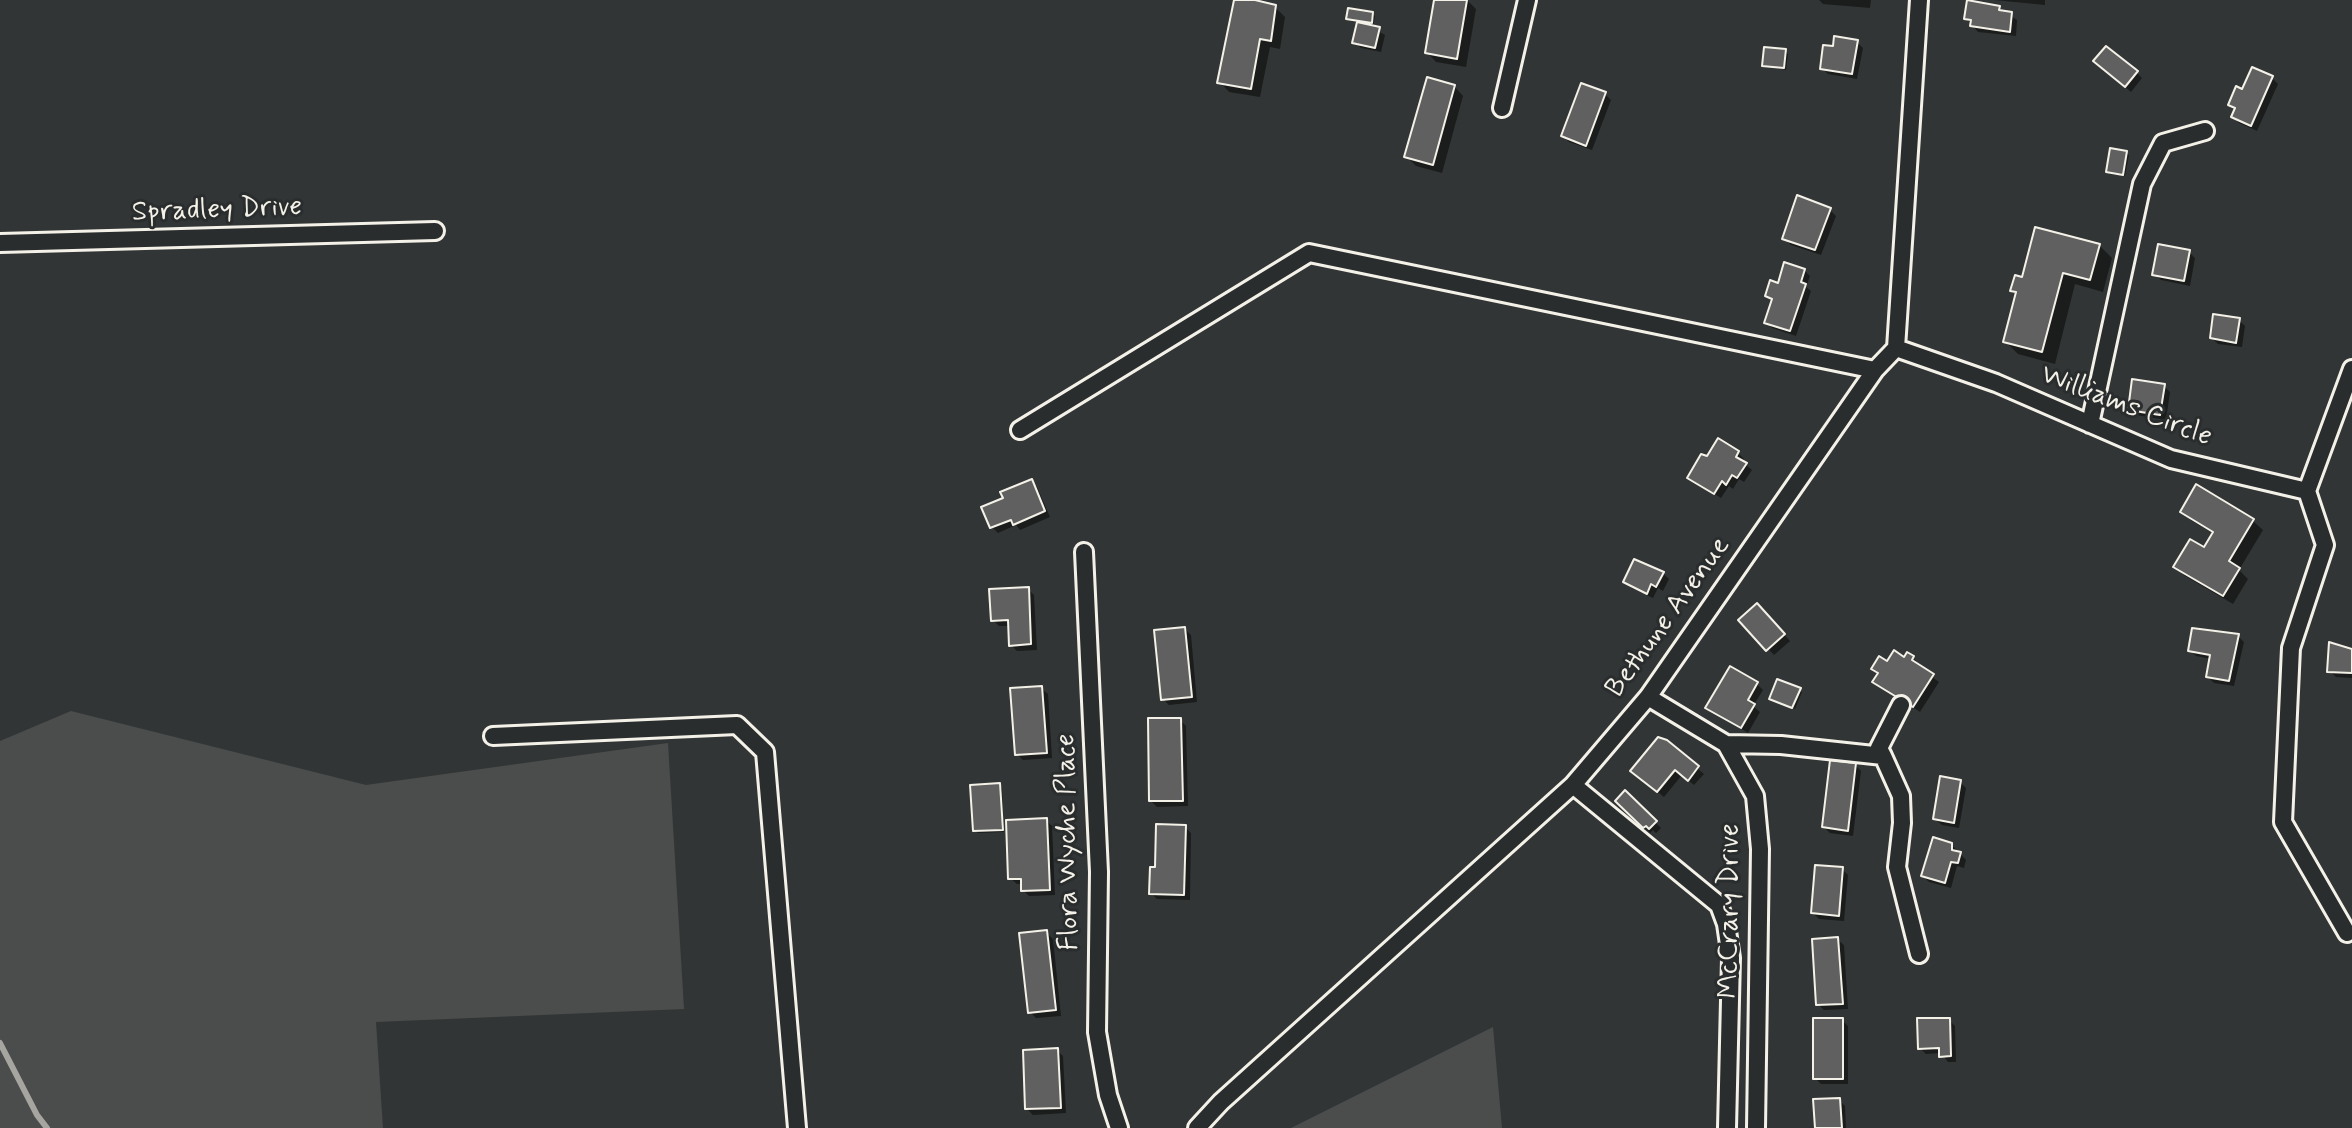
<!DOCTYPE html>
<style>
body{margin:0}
canvas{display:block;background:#323535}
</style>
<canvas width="2352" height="1128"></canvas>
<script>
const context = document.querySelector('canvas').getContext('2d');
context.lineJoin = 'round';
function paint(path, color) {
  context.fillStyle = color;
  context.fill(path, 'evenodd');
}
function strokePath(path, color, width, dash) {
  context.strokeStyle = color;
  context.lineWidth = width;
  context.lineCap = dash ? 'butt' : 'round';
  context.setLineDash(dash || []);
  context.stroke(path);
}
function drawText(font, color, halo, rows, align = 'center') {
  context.font = font + ' Mynerve,sans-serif';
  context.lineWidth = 6;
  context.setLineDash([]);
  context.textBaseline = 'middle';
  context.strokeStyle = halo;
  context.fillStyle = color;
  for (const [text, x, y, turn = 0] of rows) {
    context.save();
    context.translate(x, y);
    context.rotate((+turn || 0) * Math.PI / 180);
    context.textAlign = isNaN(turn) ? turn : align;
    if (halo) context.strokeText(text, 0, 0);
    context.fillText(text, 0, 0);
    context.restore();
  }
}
const green = new Path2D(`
 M71 711 366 785 668 743 684 1009 376 1022 383 1128H0V741Z
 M1493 1027 1502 1128H1291Z`);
const shadow = new Path2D(`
 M1236 0 1275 7 1285 17 1280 49 1270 47 1260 97 1229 92 1220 82Z
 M1437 0H1467L1476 9 1466 67 1436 62 1427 52Z
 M1819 0H1871L1870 8 1823 4Z
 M1994 0H2045V5Z
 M1999 8 2017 20 2016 36 1978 32 1967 19Z
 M1372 14 1375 16 1373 28 1385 35 1381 52 1361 48 1355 42 1359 22 1348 18Z
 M1857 42 1863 48 1857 79 1828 74 1822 68 1835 49Z
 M1785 51 1788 54 1786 70 1764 65Z
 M2102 67 2136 72 2142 78 2131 92Z
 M2272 78 2278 84 2257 131 2239 123 2233 117 2236 110 2230 105 2243 91Z
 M1454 86 1463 96 1442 173 1416 166 1406 156Z
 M1605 94 1611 100 1592 150 1569 142 1563 136Z
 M2126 153 2129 155 2125 176 2110 174 2108 171Z
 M1830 210 1836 216 1821 255 1791 245 1785 239Z
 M2099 245 2112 258 2103 292 2075 284 2055 364 2018 354 2005 341 2017 295 2012 290 2023 279Z
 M2189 252 2195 258 2190 286 2161 280 2155 274Z
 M1804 270 1810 276 1806 287 1811 291 1796 336 1772 328 1766 322 1773 302 1767 296Z
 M2239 320 2245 326 2242 347 2218 344 2212 338Z
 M2164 386 2170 392 2166 420 2136 415 2130 409Z
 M1738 453 1744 459 1742 462 1752 470 1744 482 1739 479 1733 489 1729 486 1721 498 1689 478 1708 458Z
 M1031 481 1037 487 1050 517 1020 530 1016 525 998 533 992 527 1006 499Z
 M2197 487 2253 521 2263 530 2239 570 2248 579 2233 604 2185 576 2176 567 2205 550 2214 534 2192 521 2182 511Z
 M1663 573 1669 579 1663 591 1658 588 1653 598 1632 588 1626 582Z
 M1028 589 1034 595 1037 650 1017 651 1011 645V626H999L993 620Z
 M1757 605 1790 641 1774 655 1741 620Z
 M1185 629 1191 635 1197 702 1169 705 1163 699Z
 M2238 636 2244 642 2234 686 2214 683 2208 677 2211 659 2196 656 2190 650Z
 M2352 651V678L2336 677 2330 671Z
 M1913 658 1919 664 1917 666 1939 682 1920 712 1875 682 1879 674 1874 669Z
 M1757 684 1763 690 1753 706 1760 712 1748 733 1708 707Z
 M1041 688 1048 694 1052 758 1023 760 1017 754Z
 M1799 689 1802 692 1795 709 1772 699Z
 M1180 720 1186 726 1188 806 1157 807 1151 801Z
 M1666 742 1704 774 1694 785 1682 775 1664 797 1639 777Z
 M1855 765 1861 771 1853 836 1830 833 1824 827Z
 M1960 782 1966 788 1959 828 1942 825 1935 819Z
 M999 785 1002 788 1004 832 978 833 975 831Z
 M1625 793 1661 828 1656 833 1653 830 1650 833 1618 801Z
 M1046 820 1052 826 1055 895 1029 896 1023 890V884H1017L1010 878Z
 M1185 827 1191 833 1190 900 1157 899 1151 893 1157 869Z
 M1951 844 1966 860 1964 868 1957 866 1951 888 1929 882 1923 876Z
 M1842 869 1848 875 1844 921 1819 919 1813 913Z
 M1047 933 1053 939 1061 1016 1036 1018 1030 1012Z
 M1837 939 1844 945 1848 1009 1824 1010 1818 1004Z
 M1842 1020 1848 1026V1084H1821L1815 1078Z
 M1949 1020 1955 1026 1956 1062H1948L1941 1053 1926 1054 1920 1048Z
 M1057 1050 1063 1056 1066 1113 1033 1115 1027 1109Z
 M1839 1100 1845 1106 1846 1128H1817Z`);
const stream = new Path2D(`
 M0 1043 37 1115 47 1128`);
const building = new Path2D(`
 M1234 0H1255L1276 5 1271 41 1260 39 1251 89 1217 83Z
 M1434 0H1467L1457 59 1425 53Z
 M1967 0 2000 6 1999 10 2012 12 2010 32 1970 26 1971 20 1964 19Z
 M1348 8 1373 12 1372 23 1346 19Z
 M1357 22 1380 27 1375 48 1352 43Z
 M1834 36 1858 40 1852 74 1820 69 1823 45 1833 46Z
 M2106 46 2138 71 2125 87 2093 61Z
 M1764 47 1786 49 1784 68 1762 66Z
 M2252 67 2273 76 2251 126 2231 117 2235 108 2228 105 2236 86 2242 89Z
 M1427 77 1455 85 1433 165 1404 157Z
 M1581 83 1606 92 1586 146 1561 136Z
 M2110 148 2127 151 2123 175 2106 172Z
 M1797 195 1831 208 1815 250 1782 239Z
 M2035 227 2100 244 2090 280 2063 273 2042 352 2003 342 2016 292 2010 291 2015 275 2022 277Z
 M2158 244 2190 250 2184 281 2152 275Z
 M1784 262 1805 269 1801 282 1806 284 1790 331 1764 323 1772 299 1765 296 1770 280 1778 283Z
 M2213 314 2240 318 2236 343 2210 338Z
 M2132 379 2165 384 2160 415 2128 410Z
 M1718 438 1739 451 1736 457 1747 463 1737 478 1732 475 1726 485 1722 481 1714 494 1687 478 1701 454 1707 456Z
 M1032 479 1045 511 1013 525 1011 520 990 528 981 507 1003 498 1000 492Z
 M2196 484 2254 519 2229 561 2240 568 2223 596 2173 567 2190 539 2204 547 2213 532 2180 512Z
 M1634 559 1664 572 1656 587 1651 584 1647 594 1623 582Z
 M1029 587 1031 644 1009 646 1008 620 991 621 989 589Z
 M1757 603 1785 634 1766 651 1738 620Z
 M1185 627 1192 697 1161 700 1154 630Z
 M2192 628 2239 634 2229 681 2206 677 2210 655 2188 651Z
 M2329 642 2352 649V673L2327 672Z
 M1894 650 1904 657 1907 652 1914 656 1912 660 1934 674 1913 707 1872 682 1878 673 1871 669 1879 656 1887 661Z
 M1730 666 1758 682 1748 700 1755 704 1741 728 1705 708Z
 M1777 679 1801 688 1792 708 1769 699Z
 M1042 686 1047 753 1015 755 1010 688Z
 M1148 718H1181L1183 801H1149Z
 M1658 737 1667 740 1699 766 1688 781 1675 770 1657 792 1630 771Z
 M1830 760 1856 763 1848 831 1822 827Z
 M1940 776 1961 780 1954 823 1933 819Z
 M1000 783 1003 830 973 831 970 785Z
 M1625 790 1657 821 1649 829 1646 826 1643 828 1615 801Z
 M1047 818 1050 890 1021 891V879H1008L1006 820Z
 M1156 824 1186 825 1184 895 1149 894 1150 867H1155Z
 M1933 837 1952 843V850L1961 852 1958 863 1951 862 1945 883 1921 876Z
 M1815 865 1843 867 1839 916 1811 913Z
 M1047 930 1056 1010 1028 1013 1019 933Z
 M1838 937 1843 1004 1816 1005 1812 939Z
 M1813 1018H1843V1079H1813Z
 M1917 1018H1950L1951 1056 1939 1057V1048L1918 1049Z
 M1058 1048 1061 1108 1025 1109 1023 1050Z
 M1840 1098 1842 1128H1815L1813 1099Z`);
const minor = new Path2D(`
 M1502 108 1527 0
 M0 243 435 231
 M1896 348 1996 383 2171 459 2307 491 2325 545 2291 648 2283 822 2347 933
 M2090 424 2142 184 2163 143 2205 131
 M1020 430 1309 253 1875 370
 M2307 491 2352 369
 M1084 552 1099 872 1097 1032 1108 1095 1119 1128
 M1648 697 1726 744 1755 796 1760 849 1756 1128
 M493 736 737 725 765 752 797 1128
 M1726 744 1781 745 1883 756 1901 796 1902 823 1897 867 1919 954
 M1883 756 1879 748 1901 705
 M1573 785 1719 905 1726 924 1731 958 1727 1128
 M1197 1128 1221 1102 1573 785 1648 697 1875 370 1896 348 1919 0`);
const streetNames = [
 ["Spradley Drive",217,211,-2],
 ["Williams Circle",2126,407,21],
 ["Bethune Avenue",1669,618,-54],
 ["Flora Wyche Place",1069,842,-91],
 ["McCrary Drive",1731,911,-90]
];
paint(green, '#4b4d4c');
paint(shadow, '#0007');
strokePath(stream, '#a6a5a0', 6);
paint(building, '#5f605f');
strokePath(building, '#f4f1e8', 2);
strokePath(minor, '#f4f1e8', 22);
strokePath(minor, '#2a2d2e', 16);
drawText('28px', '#f4f1e8', '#2a2d2e', streetNames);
</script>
